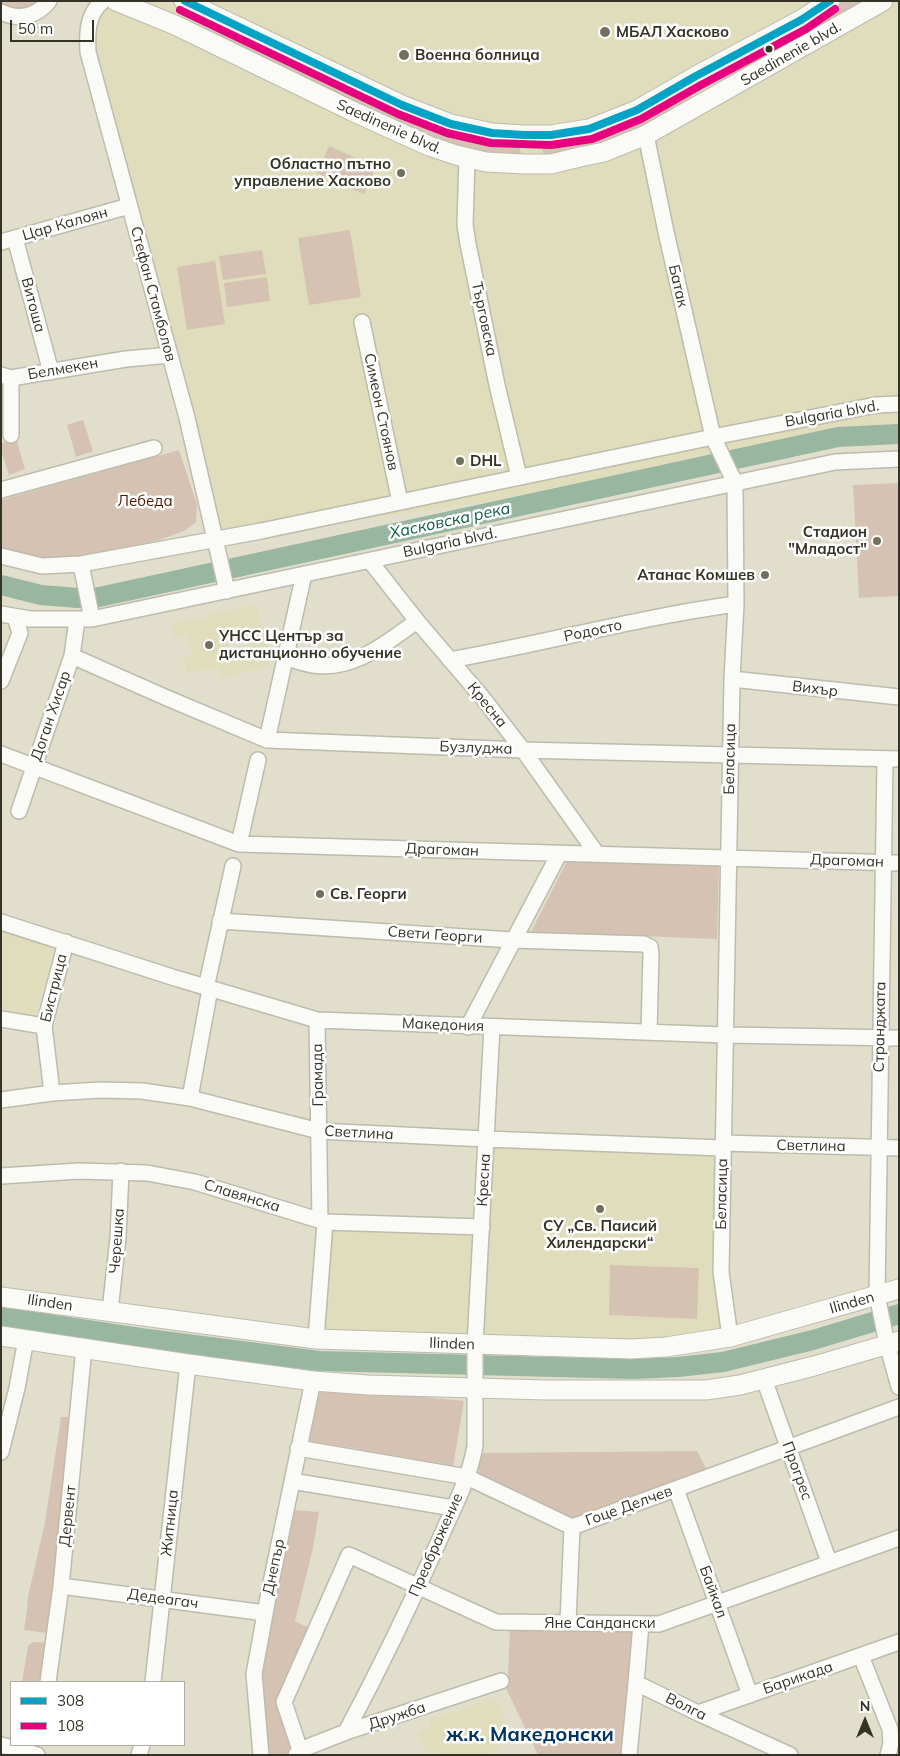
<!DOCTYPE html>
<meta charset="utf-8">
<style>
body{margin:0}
#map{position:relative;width:900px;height:1756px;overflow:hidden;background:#e1dfcc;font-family:Mulish,sans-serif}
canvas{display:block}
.frame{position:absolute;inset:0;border:2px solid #353325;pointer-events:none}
.legend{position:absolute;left:10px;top:1681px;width:175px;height:65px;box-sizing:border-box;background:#fff;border:1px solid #aeada8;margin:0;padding:6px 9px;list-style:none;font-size:15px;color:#353325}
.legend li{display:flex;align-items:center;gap:10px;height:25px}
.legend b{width:25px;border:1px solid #aeada8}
.north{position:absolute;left:840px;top:1696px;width:50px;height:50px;-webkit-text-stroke:4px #fff;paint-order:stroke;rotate:0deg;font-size:14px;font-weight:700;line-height:20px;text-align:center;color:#353325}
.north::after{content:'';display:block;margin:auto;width:18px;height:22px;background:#353325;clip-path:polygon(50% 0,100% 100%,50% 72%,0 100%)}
.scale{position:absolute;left:10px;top:20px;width:84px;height:22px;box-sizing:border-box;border:2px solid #353325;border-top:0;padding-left:6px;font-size:15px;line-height:18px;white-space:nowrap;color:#353325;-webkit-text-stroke:4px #fff;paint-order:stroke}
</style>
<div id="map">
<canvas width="900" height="1756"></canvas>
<div class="frame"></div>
<ul class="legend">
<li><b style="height:6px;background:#03a3c6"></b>308</li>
<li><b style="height:6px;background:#e5007d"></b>108</li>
</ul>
<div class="north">N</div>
<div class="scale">50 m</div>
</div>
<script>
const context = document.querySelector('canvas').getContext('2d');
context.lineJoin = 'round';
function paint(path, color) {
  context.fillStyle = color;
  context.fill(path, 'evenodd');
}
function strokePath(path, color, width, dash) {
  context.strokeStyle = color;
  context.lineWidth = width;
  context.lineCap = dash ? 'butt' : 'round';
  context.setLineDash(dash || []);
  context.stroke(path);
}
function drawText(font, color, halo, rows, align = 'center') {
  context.font = font + ' Mulish,sans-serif';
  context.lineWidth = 5;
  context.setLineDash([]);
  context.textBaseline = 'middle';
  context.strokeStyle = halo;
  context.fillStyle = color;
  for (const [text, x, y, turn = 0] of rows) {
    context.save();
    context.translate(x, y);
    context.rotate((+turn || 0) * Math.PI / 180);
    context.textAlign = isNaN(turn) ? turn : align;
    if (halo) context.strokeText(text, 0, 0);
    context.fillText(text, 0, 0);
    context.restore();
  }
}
const built = new Path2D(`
 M103 1H899V442L779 451 755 455 712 467 585 488 214 540 88 52Z
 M256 605 261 627H264L269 652 267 653 270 667 221 677 219 667 187 674 184 658 192 657 187 634 174 637 171 623 196 618 197 620 208 618 207 615ZM248 631 253 656 233 660 227 635Z
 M1 928 55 945 36 1015 1 1009Z
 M488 1143 717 1153 713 1266 721 1329 683 1340 618 1342 481 1337Z
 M328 1225 476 1232 470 1339 320 1335Z
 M491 1698 493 1703 499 1701 510 1731 494 1737 499 1750 486 1755H441L440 1752 434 1755H427L418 1732 431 1727 429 1720 453 1712 455 1714 458 1713 457 1710Z`);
const green = new Path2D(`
 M1 1H47L39 9 1 11Z
 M837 1H863L724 85 718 70Z
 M174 14 319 76 407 117 519 144 522 157 466 151 404 128 170 19Z
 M687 87 693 98 643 128 593 146 545 156 542 151 544 146 550 143Z
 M329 146 376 167 364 194 317 173Z
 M350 230 361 297 309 305 298 238Z
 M262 250 266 274 223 280 219 256Z
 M215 261 225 324 187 330 177 267Z
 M267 277 270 301 227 307 224 283Z
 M83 420 93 451 76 457 67 425Z
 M16 438 25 469 9 475 1 450V443Z
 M179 450 197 505 196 522 184 531 159 540 71 561 21 556 1 549V500Z
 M899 483V596L859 598 853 485Z
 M567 861 719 866 717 939 531 932Z
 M610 1265 699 1268 697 1319 609 1315Z
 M321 1387 464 1401 453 1467 365 1458 359 1455V1449L309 1441Z
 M61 1417H71L55 1580 48 1633 24 1630 27 1610 28 1597 45 1522Z
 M697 1451 707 1470 573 1519 483 1478C476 1471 477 1464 480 1455L483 1453Z
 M294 1510 319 1512 313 1548 295 1621 309 1628 276 1701 295 1752 293 1755H270L259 1685Z
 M510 1625 639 1627 626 1755H538L503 1682 508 1680Z
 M33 1642 46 1643 41 1682H22L28 1646Z`);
const river = new Path2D(`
 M1 585 41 595 90 599 838 437 899 434
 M1 1317 140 1338 319 1361 634 1369 678 1367 723 1362 813 1340 899 1314`);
const minor = new Path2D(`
 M103 1C87 14 87 33 88 52L187 418 227 591
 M1 12C19 21 37 16 49 1
 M646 135 666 232 713 437 735 483 736 604 732 679 721 1272 730 1337
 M467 158 465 225 468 244 497 385 519 477
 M15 238 51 372
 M1 242 129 206
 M362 322 400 502
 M1 375 11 378 126 359 170 355
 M11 378V435
 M1 490 154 448
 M1 556 42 566 81 564 261 531 713 437 876 405 899 404
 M370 561 417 621 482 697 523 750 597 854
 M81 564 92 619
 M1 614 30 619H92L835 462 899 459
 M72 656 167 698 267 740 523 750 899 759
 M287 658C295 660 304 664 313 665 354 671 386 643 417 621
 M450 660C546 643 640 617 736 604
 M732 679 899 697
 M1 681 20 633 15 617
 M267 740 304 574
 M1 754 239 844 899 863
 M885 759 877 1295 887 1344 899 1387
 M19 811 72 656 77 620
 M239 844 258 760
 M220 921 512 940 644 944 650 947 651 954 649 1032
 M1 922 175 978 317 1020 725 1035 899 1038
 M1 1019 44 1026
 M317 1020 320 1220
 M468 1027 559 854
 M52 1093 44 1026 66 942
 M190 1098 210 989 206 988 233 866
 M1 1100 52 1093 100 1090 142 1091 190 1098 319 1131 486 1139 723 1148
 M723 1143 899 1148
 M1 1176 79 1171 147 1173 195 1182 325 1222 482 1227
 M110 1311 118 1238 121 1171
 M316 1339 325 1222
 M764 1379 829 1562
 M298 1448 467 1477 572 1527 899 1407
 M1 1452 17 1388 26 1339
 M292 1481 453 1508
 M676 1489 750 1695
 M61 1586 265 1613
 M568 1622 572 1527
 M641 1624 636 1683 698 1713 790 1755
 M861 1656 890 1729 891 1743 888 1755
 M48 1682 61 1586 84 1348
 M153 1682 188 1364
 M698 1713 899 1642
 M346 1732C379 1670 410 1606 439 1541 452 1510 470 1479 475 1445V1345L492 1027
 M1 1745 37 1755
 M300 1750 284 1702 349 1555 496 1622 659 1624 899 1538
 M139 1755 142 1745
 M261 1755 254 1674 269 1592 313 1381
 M296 1755 300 1750 346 1732 501 1681
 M629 1755 636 1683`);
const major = new Path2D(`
 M116 1 175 25 352 111 429 146 456 155 486 162 524 164H551L580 157 604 152 646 135 883 1
 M184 1 402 105 451 124 492 133 524 135H551L589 129 637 110 696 76 801 20 830 1
 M1 1297 316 1339 631 1349 666 1347 730 1337 899 1289
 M1 1336 188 1364 313 1381 368 1385 546 1390H706L740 1385 814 1366 899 1341`);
const bus1 = new Path2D(`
 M185 1 402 105 451 124 492 133 524 135H551L589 129 637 110 696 76 801 20 830 1`);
const bus2 = new Path2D(`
 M180 10 398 114 447 133 491 143 551 145 592 139 641 119 701 85 806 29 835 9`);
const markers = [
 [605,32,6,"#716f5f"],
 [769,49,4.5,"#353325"],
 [404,55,6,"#716f5f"],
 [401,173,5,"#716f5f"],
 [460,461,5,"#716f5f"],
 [877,541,5,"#716f5f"],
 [765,575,5,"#716f5f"],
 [209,645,5,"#716f5f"],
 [320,894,5,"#716f5f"],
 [600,1209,5,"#716f5f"]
];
const poiNames = [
 ["МБАЛ Хасково",616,32],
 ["Военна болница",415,55],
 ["Областно пътно",391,164,"right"],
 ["управление Хасково",391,181,"right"],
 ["DHL",470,461],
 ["Стадион",867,532,"right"],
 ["\"Младост\"",867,549,"right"],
 ["Атанас Комшев",755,575,"right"],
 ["УНСС Център за",219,636],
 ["дистанционно обучение",219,653],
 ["Св. Георги",330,894],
 ["СУ „Св. Паисий",600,1226,"center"],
 ["Хилендарски“",600,1243,"center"]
];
const streetNames = [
 ["Saedinenie blvd.",791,54,-30],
 ["Saedinenie blvd.",389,127,24],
 ["Цар Калоян",65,224,-16],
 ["Батак",678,286,77],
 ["Стефан Стамболов",153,294,75],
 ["Витоша",33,305,75],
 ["Търговска",484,319,78],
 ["Белмекен",63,369,-10],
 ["Симеон Стоянов",381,412,78],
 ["Bulgaria blvd.",832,414,-10],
 ["Bulgaria blvd.",450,543,-12],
 ["Родосто",593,631,-12],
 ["Вихър",815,689,7],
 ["Кресна",487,705,51],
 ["Доган Хисар",51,716,-71],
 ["Бузлуджа",476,748,2],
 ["Беласица",730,759,-89],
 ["Драгоман",442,850,2],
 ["Драгоман",847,861,2],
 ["Свети Георги",435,935,4],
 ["Бистрица",54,988,-76],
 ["Македония",443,1025,2],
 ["Странджата",880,1027,-89],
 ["Грамада",318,1075,-91],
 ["Светлина",359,1133,3],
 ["Светлина",811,1146,1],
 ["Кресна",484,1180,-87],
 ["Беласица",722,1194,-89],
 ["Славянска",242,1196,17],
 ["Черешка",117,1241,-86],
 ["Ilinden",50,1303,8],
 ["Ilinden",852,1303,-16],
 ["Ilinden",452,1344,2],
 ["Прогрес",797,1471,70],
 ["Гоце Делчев",629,1506,-20],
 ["Дервент",68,1516,-84],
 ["Житница",170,1523,-84],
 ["Преображение",436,1545,-66],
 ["Днепър",274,1567,-78],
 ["Байкал",713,1592,70],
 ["Дедеагач",163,1599,8],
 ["Яне Сандански",600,1623],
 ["Барикада",798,1678,-19],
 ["Волга",686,1707,26],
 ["Дружба",397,1716,-18]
];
const parkNames = [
 ["Лебеда",145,501]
];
const waterNames = [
 ["Хасковска река",450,521,-12]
];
const districtNames = [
 ["ж.к. Македонски",530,1735]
];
paint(built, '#e0ddbd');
paint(green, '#d6c2b3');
strokePath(river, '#98b6a0', 20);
strokePath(minor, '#bdbbac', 18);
strokePath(major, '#bdbbac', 21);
strokePath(minor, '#fafaf7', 15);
strokePath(major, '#fafaf7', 19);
strokePath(bus1, '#03a3c6', 8);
strokePath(bus2, '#e5007d', 8);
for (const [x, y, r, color] of markers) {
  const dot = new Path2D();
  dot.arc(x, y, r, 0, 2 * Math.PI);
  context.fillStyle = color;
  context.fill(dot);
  strokePath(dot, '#fff', 2);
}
drawText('bold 15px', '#353325', '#fff', poiNames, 'left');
drawText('15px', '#353325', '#fff', streetNames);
drawText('15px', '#4d1701', '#fff', parkNames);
drawText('italic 16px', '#0e5d40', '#fff', waterNames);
drawText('bold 20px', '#003465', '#fff', districtNames);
</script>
